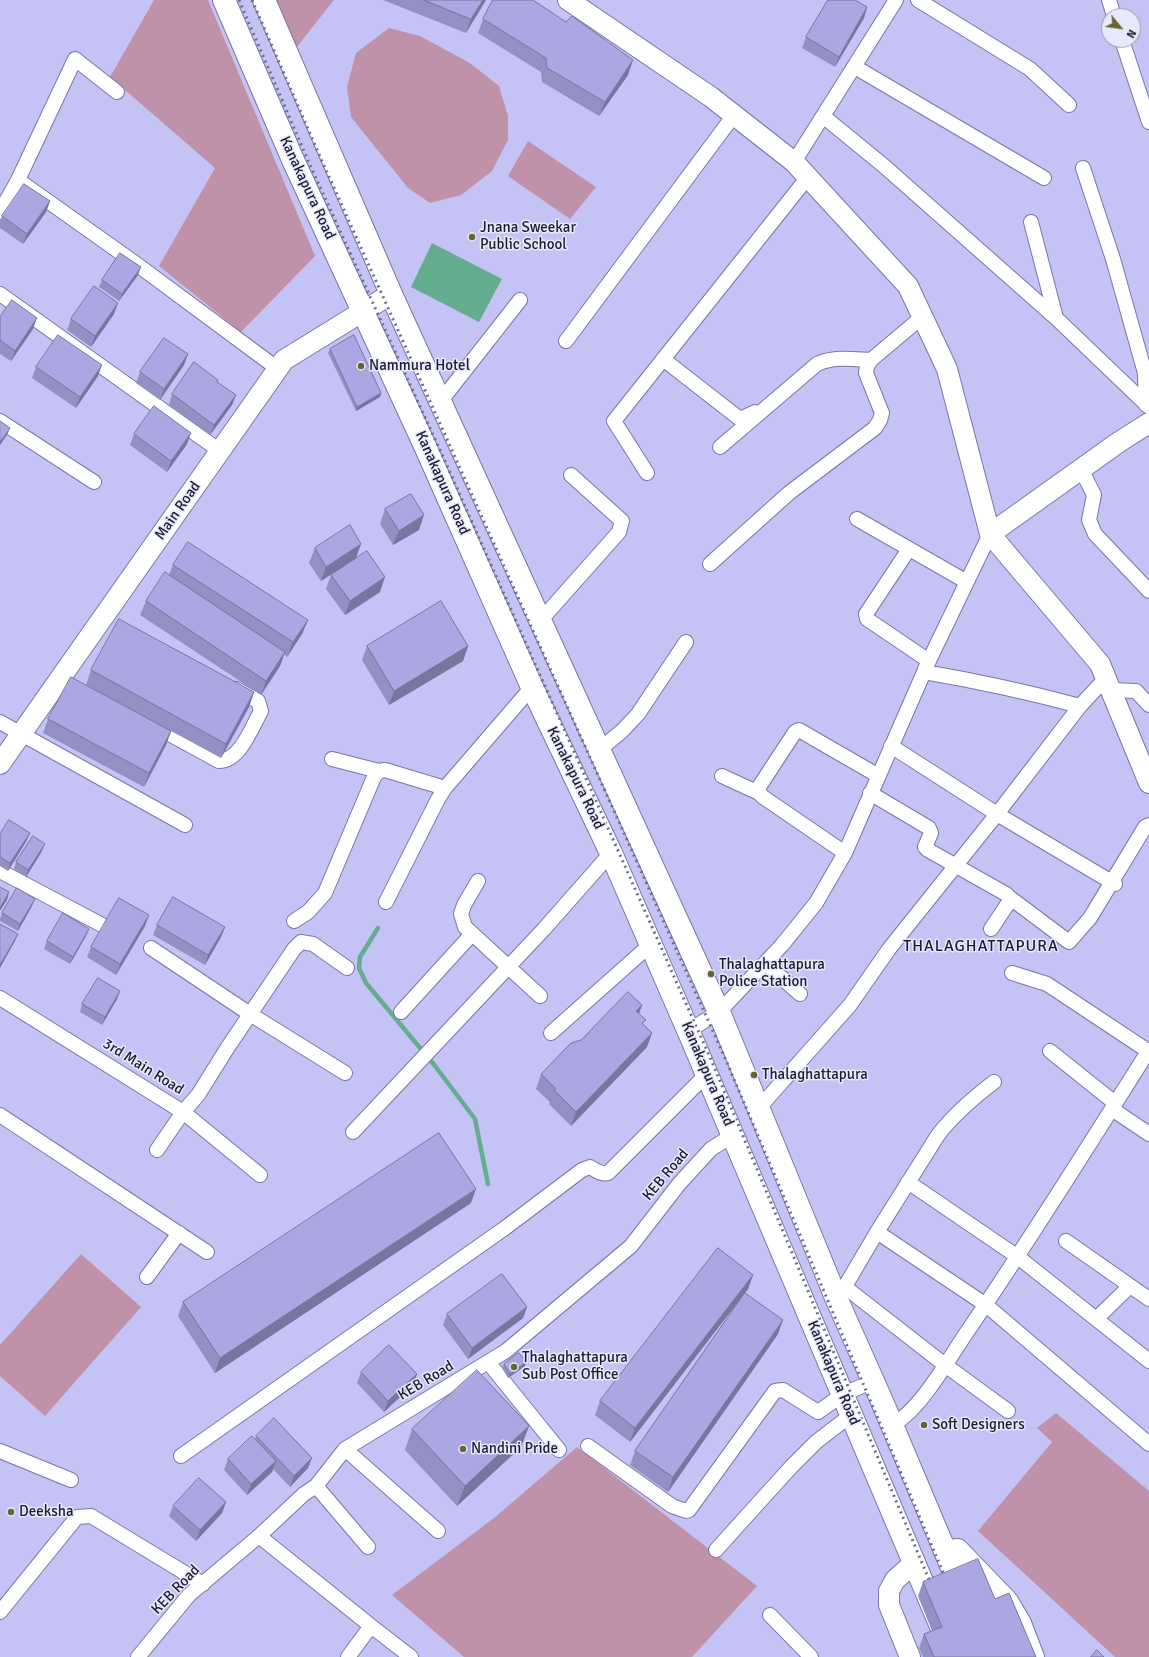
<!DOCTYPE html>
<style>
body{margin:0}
#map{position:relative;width:1149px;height:1657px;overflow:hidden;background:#c5c3f6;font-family:Signika,sans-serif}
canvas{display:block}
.north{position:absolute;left:1101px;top:8px;width:40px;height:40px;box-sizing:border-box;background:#e8e8fd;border:1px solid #9796aa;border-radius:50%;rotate:119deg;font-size:11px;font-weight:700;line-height:16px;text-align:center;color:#1d1c2e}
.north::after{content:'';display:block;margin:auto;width:14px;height:18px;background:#676431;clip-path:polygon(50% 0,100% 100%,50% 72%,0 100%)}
</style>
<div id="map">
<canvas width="1149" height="1657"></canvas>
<div class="north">N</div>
</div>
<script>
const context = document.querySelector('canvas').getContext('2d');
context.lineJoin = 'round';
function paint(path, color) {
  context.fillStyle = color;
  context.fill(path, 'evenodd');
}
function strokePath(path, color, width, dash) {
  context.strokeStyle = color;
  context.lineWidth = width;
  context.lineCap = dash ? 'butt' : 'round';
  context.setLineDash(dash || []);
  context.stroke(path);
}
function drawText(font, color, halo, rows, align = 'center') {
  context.font = font + ' Signika,sans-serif';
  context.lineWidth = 3;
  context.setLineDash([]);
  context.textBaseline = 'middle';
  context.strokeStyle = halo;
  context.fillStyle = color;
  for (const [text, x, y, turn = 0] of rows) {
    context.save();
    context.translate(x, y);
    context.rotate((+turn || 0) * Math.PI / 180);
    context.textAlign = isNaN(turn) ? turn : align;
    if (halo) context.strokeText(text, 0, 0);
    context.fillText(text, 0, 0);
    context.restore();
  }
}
const green = new Path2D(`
 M154 0H208L315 256 241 332 159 266 215 168 110 77Z
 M275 0H334L296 48Z
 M389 28 420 36 470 63 499 86 508 116V140L492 171 461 195 430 203 408 188 351 117 347 87 356 53Z
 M528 141 596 187 570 219 508 176Z
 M81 1254 141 1307 45 1416 0 1376V1345Z
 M1056 1413 1149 1491V1657H1115L978 1531 1052 1442 1037 1428Z
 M577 1447 757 1586 692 1657H464L392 1595 494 1518Z`);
const water = new Path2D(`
 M432 243 502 279 479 322 411 287Z`);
const stream = new Path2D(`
 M378 928 360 957 359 968 366 983 435 1066 475 1119 488 1184`);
const street = new Path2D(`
 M918 0 1030 69 1069 105
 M1109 0 1114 16
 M1122 40 1149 122
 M855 67 1044 178
 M823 116 884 166 1056 318 1149 407
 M794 162 896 0
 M1083 168 1113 259 1145 373 1146 405
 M18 180 135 263 278 369
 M0 212 18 180 75 59 117 92
 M1031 222 1056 318
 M0 294 220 451
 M566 341 734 115
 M663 359 740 419 755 412
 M440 402 520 300
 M0 421 94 482
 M720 447 817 364C835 356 852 359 871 360
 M1081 469 1094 495 1089 520 1095 534 1149 591
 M647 473 614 421 808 177
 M857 519 967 582
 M909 549 866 614 867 619 929 661
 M710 564 789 493 875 428 880 420 882 413 866 373 867 366 871 360 922 317
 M540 621 619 532 622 521 571 475
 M925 669 990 534
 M1111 690 1136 691 1149 705
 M0 722 185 825
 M153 725 219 761C240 761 252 727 261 711L258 701 236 689
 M891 746 997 814 1115 884
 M599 750 622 731 638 714 686 642
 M332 759 379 771
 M722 776 759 793
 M870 793 929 828 931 833 925 847 928 850 1006 894 1009 897V902L991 929
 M845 853 763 797 759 793V787L795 732 799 730 877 775
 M0 871 102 925
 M478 881 464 905 461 914 465 927 540 996
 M1009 897 1069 942 1090 918 1145 827 1149 825
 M386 902 438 799 445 788 532 687
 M294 921 308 912 325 893 374 777 379 771 385 770 445 788
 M151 948 250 1014 345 1073
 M765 963 800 994
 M1012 973 1047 984 1148 1051
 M0 998 183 1112 260 1175
 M401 1012 472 934
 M688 1031 719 1012 782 945 816 903 845 853 924 672C977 681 1028 692 1080 706
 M551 1033 650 945
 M1050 1051 1115 1103
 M758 1109 850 1005 889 949 997 814 1080 706 1106 678
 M1112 1109 1149 1134
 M0 1115 207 1252
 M353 1132 544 929 611 853
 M157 1150 183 1112 198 1095 228 1047 294 949 301 942 313 944 347 968
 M908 1182 1018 1257 1149 1361
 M877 1232 986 1305 1149 1444
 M1066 1241 1149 1299
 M147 1277 179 1233
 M845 1287 945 1365 1008 1411
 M837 1300 877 1232 938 1135C954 1114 973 1098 994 1082
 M1096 1319 1130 1286
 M488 1362 559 1450
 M891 1425C919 1413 949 1358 967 1332 1030 1240 1089 1145 1149 1050
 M588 1446 672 1506 686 1511 689 1510 775 1391 783 1390 818 1412 842 1395 873 1381
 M345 1449 438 1531
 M0 1451 71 1480
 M181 1456 505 1228 582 1170 590 1167C595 1170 601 1175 608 1173L707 1074
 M316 1486 368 1547
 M259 1536 371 1626 348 1657
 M716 1550 791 1467 816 1442 851 1415
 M0 1612 77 1517 91 1516 203 1584
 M770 1615 811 1657
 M371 1626 411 1657
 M138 1657 189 1595 259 1536 304 1494 316 1486 345 1449 506 1351 631 1246 679 1184 711 1149 733 1135`);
const secondary = new Path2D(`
 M568 0 711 97 794 162 908 286 947 369 990 534
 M1149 423 1119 442 990 534 1100 664 1149 783
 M0 764 284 360 391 294
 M944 1551 958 1549 1008 1601 1021 1623 1034 1657
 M910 1657 889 1605V1591L895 1580 915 1562`);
const highway = new Path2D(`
 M224 0 293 160 425 446 532 687 611 853 691 1037 954 1657
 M264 0 391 294 719 1012 837 1300 881 1399 964 1596`);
const rail = new Path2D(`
 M239 0 310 165 444 459 712 1062 933 1589
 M252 0 322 161 725 1058 948 1584`);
const wall = new Path2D(`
 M383 0H486L466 33Z
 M867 7 864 18 835 67 802 48 806 37Z
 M483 19 628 75 599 116 542 82 541 72 478 33Z
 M50 201 46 212 23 244 0 228V221L2 216Z
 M138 275 119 301 99 287 102 280Z
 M114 314 91 347 67 330 71 319Z
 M0 317 33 329 11 361 0 354Z
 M330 349 381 393 380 397 356 411 328 353Z
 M188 354 184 365 160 400 136 383 140 372Z
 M36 367 98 376 76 408 32 378Z
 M217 383 236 395 232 405 210 435 169 405 172 394Z
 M134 434 187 444 167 472 130 445Z
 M385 509 419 530 393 545 380 524Z
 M315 548 356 558 380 592 345 615 326 589 331 575 351 562 321 581 309 563Z
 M173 565 308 620 302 634 287 657 284 654 280 666 261 695 140 615 146 601 169 575Z
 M367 646H468L463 661 389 705 362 660Z
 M91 670 254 692 249 707 221 758 171 731 166 745 144 787 43 733 48 719 141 715 86 685Z
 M0 834 27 840 8 871 0 866Z
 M42 851 26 877 14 869 16 862Z
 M32 906 18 931 0 921V919L2 913Z
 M149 915 145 926 116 975 87 957 91 947Z
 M157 925 225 927 221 937 205 965 153 935Z
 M86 936 70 964 44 949 47 941Z
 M117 999 102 1025 80 1012 82 1004Z
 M639 1014 644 1025 647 1047 571 1126 549 1104 550 1102 536 1089 541 1074 581 1040Z
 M471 1203 215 1373 178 1316 183 1302Z
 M753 1275 748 1289 745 1293 778 1334 668 1492 630 1465 635 1451 744 1294 630 1442 595 1415 600 1401Z
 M527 1307 523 1318 468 1359 443 1325 447 1314Z
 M504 1364 525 1366 508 1378 502 1368Z
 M361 1372 417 1374 413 1385 384 1412 357 1383Z
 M529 1426 521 1447 457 1506 405 1450 412 1429Z
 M256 1436 308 1468 290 1487 273 1469 272 1472 247 1495 224 1470 228 1459 255 1439Z
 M226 1502 222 1513 196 1541 169 1516 173 1506Z
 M923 1582 995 1599 1036 1657H923L919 1648 924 1634 932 1631 918 1596Z`);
const shadedWall = new Path2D(`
 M483 0H486L466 33 471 19Z
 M867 7 864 18 835 67 839 57Z
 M633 60 628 75 599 116 605 102Z
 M50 201 46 212 23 244 27 234Z
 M141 267 138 275 119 301 122 294Z
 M118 303 114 314 91 347 95 336Z
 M37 318 33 329 11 361 15 351Z
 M188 354 184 365 160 400 164 389Z
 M102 365 98 376 76 408 80 397Z
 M381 393 380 397 356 411 357 407Z
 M236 395 232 405 210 435 214 425Z
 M10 428 7 435 0 445V442Z
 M191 433 187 444 167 472 171 461Z
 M424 515 419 530 393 545 399 531Z
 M361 544 356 558 321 581 326 567Z
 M385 577 380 592 345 615 350 601Z
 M308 620 302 634 287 657 293 642Z
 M468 646 463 661 389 705 394 691Z
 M285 652 280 666 261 695 266 681Z
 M254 692 249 707 221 758 226 744Z
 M171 731 166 745 144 787 149 773Z
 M30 833 27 840 8 871 10 863Z
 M45 844 42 851 26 877 28 870Z
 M9 892 7 900 0 911V908Z
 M35 899 32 906 18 931 20 924Z
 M149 915 145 926 116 975 120 964Z
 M225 927 221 937 205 965 208 955Z
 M89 929 86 936 70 964 73 957Z
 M18 934 15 941 0 968V965Z
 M120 991 117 999 102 1025 105 1017Z
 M642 1005 637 1020 636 1011Z
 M652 1033 647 1047 571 1126 576 1112Z
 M476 1189 471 1203 215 1373 220 1358Z
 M753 1275 748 1289 630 1442 635 1428Z
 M527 1307 523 1318 468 1359 472 1348Z
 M783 1320 778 1334 668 1492 673 1477Z
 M526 1362 525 1366 508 1378 510 1374Z
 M417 1374 413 1385 384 1412 388 1401Z
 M529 1426 521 1447 457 1506 465 1486Z
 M312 1458 308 1468 290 1487 294 1476Z
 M276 1461 272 1472 247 1495 251 1484Z
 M226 1502 222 1513 196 1541 200 1530Z`);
const building = new Path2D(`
 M424 0H483L471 19Z
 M493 0H533L566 22 572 16 633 60 605 102 547 68 546 58 483 19Z
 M828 0H855L867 7 839 57 806 37Z
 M24 184 50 201 27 234 2 216Z
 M120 253 141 267 122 294 102 280Z
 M94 286 118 303 95 336 71 319Z
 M12 300 37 318 15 351 0 340V317Z
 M58 335 102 365 80 397 36 367Z
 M354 335 381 393 357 407 330 349Z
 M164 338 188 354 164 389 140 372Z
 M194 362 218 380 217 382 236 395 214 425 172 394Z
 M154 406 191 433 171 461 134 434Z
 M0 421 10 428 0 442Z
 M411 494 424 515 399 531 385 509Z
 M350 525 361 544 326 567 315 548Z
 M188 542 308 620 293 642 173 565Z
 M367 551 385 577 350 601 331 575Z
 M165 572 285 652 266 681 146 601Z
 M441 601 468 646 394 691 367 646Z
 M119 619 254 692 226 744 91 670Z
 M71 677 171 731 149 773 48 719Z
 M9 820 30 833 10 863 0 857V834Z
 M33 836 45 844 28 870 16 862Z
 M0 887 9 892 0 908Z
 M17 888 35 899 20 924 2 913Z
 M173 897 225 927 208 955 157 925Z
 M119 898 149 915 120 964 91 947Z
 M63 913 89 929 73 957 47 941Z
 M0 924 18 934 0 965Z
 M98 978 120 991 105 1017 82 1004Z
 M628 992 642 1005 636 1011 646 1020 642 1023 652 1033 576 1112 554 1090 556 1089 541 1074 571 1043 581 1040Z
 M439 1133 476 1189 220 1358 183 1302Z
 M718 1248 753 1275 635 1428 600 1401Z
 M502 1274 527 1307 472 1348 447 1314Z
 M745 1293 783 1320 673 1477 635 1451Z
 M389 1345 417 1374 388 1401 361 1372Z
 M519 1353 526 1362 510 1374 504 1364Z
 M477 1370 529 1426 465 1486 412 1429Z
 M274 1418 312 1458 294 1476 256 1436Z
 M252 1436 276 1461 251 1484 228 1459Z
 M199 1478 226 1502 200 1530 173 1506Z
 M978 1559 995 1599 1009 1593 1036 1657H934L924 1634 942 1627 923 1582Z
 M1097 1650 1104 1657H1091Z`);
const markers = [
 [472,237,4,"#676431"],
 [361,366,4,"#676431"],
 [711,974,4,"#676431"],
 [754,1075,4,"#676431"],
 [514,1367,4,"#676431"],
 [924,1425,4,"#676431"],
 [463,1449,4,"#676431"],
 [11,1512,4,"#676431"]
];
const streetNames = [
 ["Kanakapura Road",307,188,65],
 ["Kanakapura Road",442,483,66],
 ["Main Road",178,511,-55],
 ["Kanakapura Road",575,778,64],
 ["3rd Main Road",143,1067,32],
 ["Kanakapura Road",707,1074,67],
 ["KEB Road",666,1175,-50],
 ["Kanakapura Road",833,1373,67],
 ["KEB Road",426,1381,-31],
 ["KEB Road",176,1590,-46]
];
const poiNames = [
 ["Jnana Sweekar",480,228],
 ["Public School",480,245],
 ["Nammura Hotel",369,366],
 ["Thalaghattapura",719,965],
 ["Police Station",719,982],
 ["Thalaghattapura",762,1075],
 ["Thalaghattapura",522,1358],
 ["Sub Post Office",522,1375],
 ["Soft Designers",932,1425],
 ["Nandini Pride",471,1449],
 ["Deeksha",19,1512]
];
const neighbourhoodNames = [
 ["THALAGHATTAPURA",981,947]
];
paint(green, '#bf92a9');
paint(water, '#64ad90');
strokePath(stream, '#64ad90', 4.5);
strokePath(street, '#7976a5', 16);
strokePath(secondary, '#7976a5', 22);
strokePath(highway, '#7976a5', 24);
strokePath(street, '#fff', 14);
strokePath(secondary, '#fff', 20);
strokePath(highway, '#fff', 22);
strokePath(rail, '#6e6d8f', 3, [2, 4]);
paint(wall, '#9390c3');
paint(shadedWall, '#78759f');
paint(building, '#aba7e3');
strokePath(building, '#78759f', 1);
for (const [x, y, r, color] of markers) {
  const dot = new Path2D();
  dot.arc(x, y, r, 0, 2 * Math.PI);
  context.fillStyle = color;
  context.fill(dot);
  strokePath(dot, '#e8e8fd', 1.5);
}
drawText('15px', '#1d1c2e', '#e8e8fd', streetNames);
drawText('15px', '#1d1c2e', '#e8e8fd', poiNames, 'left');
context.letterSpacing = '1px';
drawText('16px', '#1d1c2e', '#e8e8fd', neighbourhoodNames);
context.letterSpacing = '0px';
</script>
